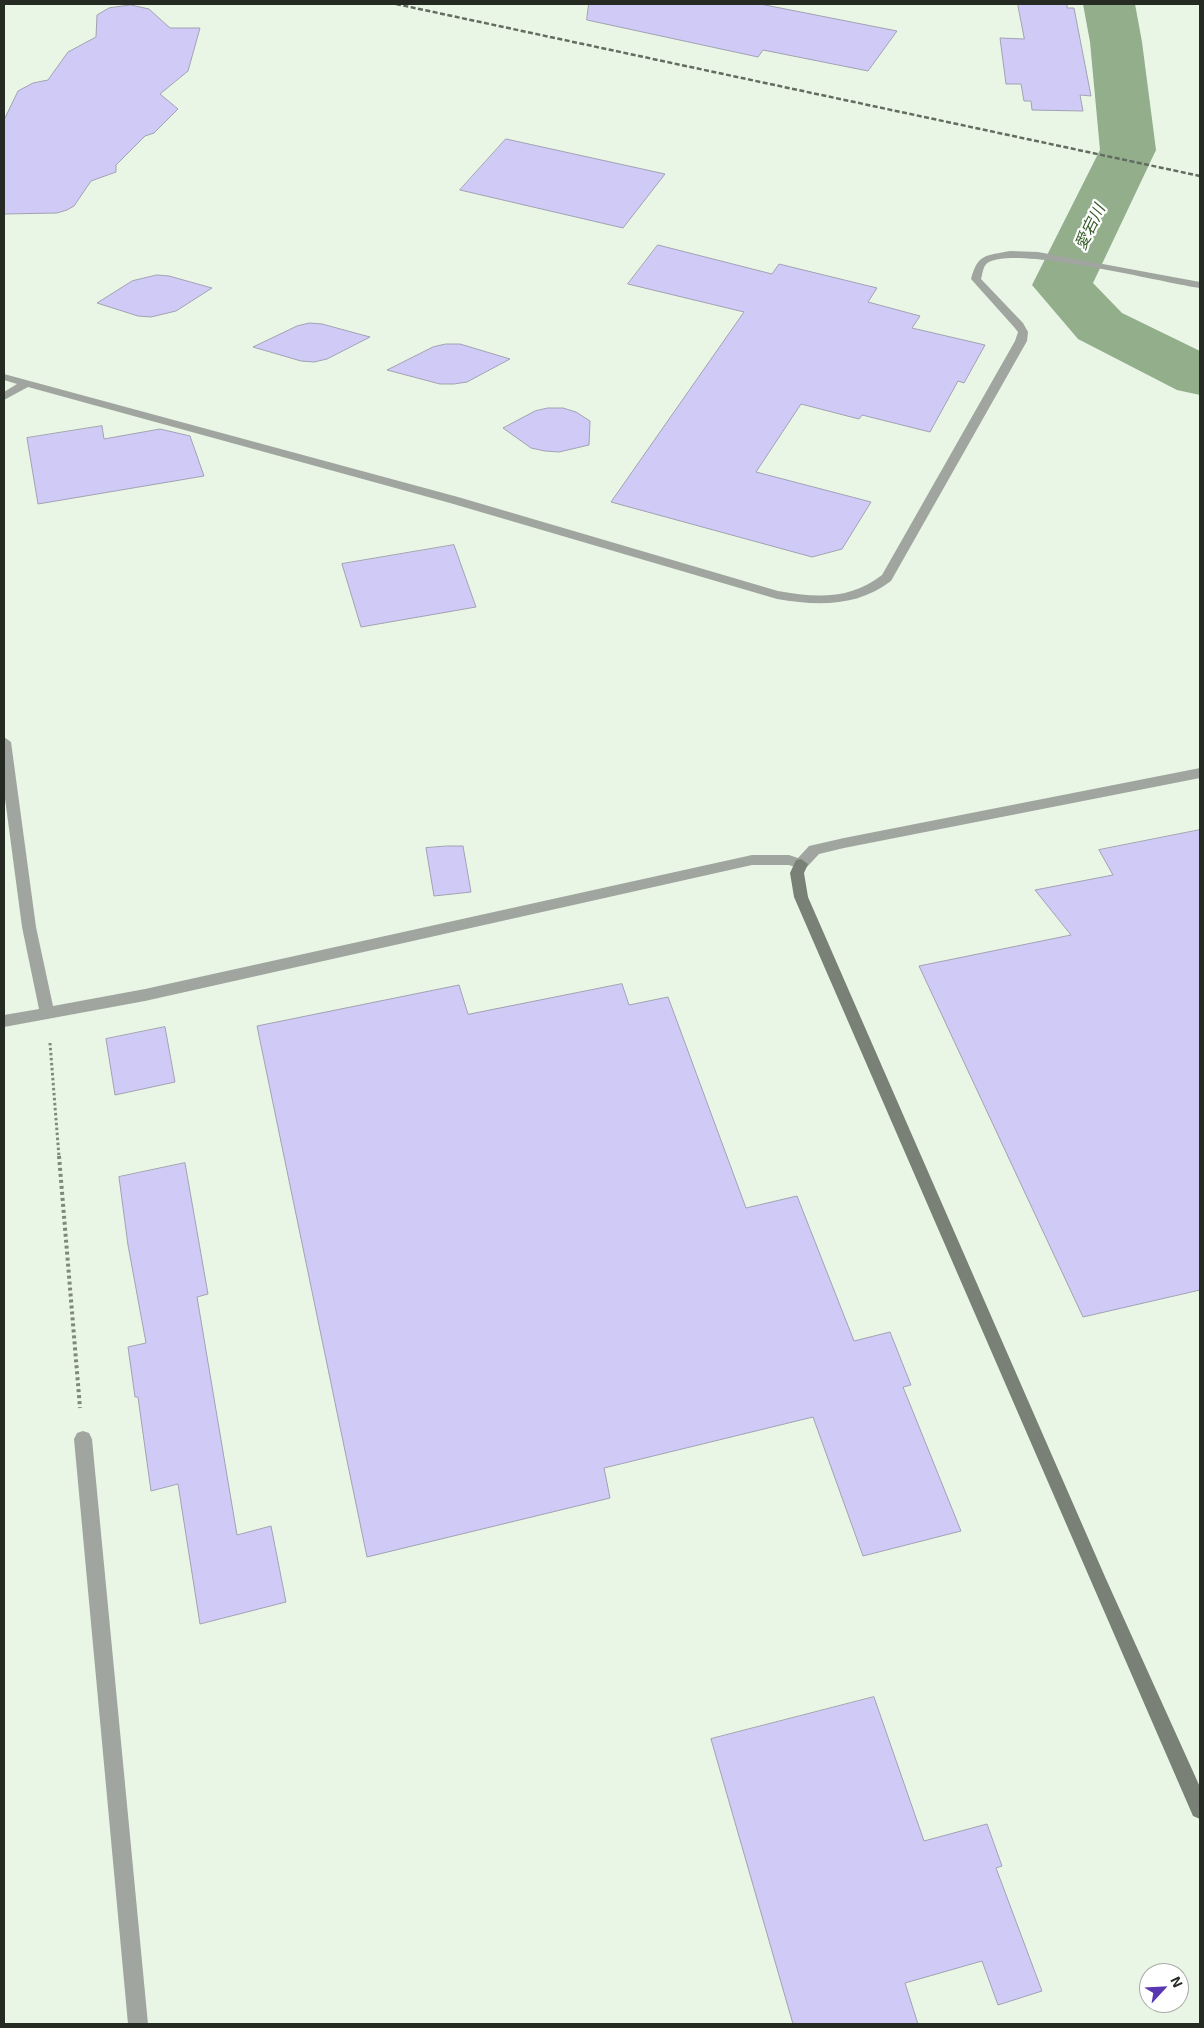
<!DOCTYPE html>
<meta charset="utf-8">
<style>
body{margin:0}
#map{position:relative;width:1204px;height:2028px;overflow:hidden;background:#e9f6e5;font-family:"Exo 2",sans-serif}
canvas{display:block}
.frame{position:absolute;inset:0;border:5px solid #252a23;pointer-events:none}
.north{position:absolute;left:1139px;top:1963px;width:50px;height:50px;box-sizing:border-box;background:#fff;border:1px solid #a8aaa7;border-radius:50%;rotate:65deg;font-size:14px;font-weight:700;line-height:20px;text-align:center;color:#252a23}
.north::after{content:'';display:block;margin:auto;width:18px;height:22px;background:#5838b0;clip-path:polygon(50% 0,100% 100%,50% 72%,0 100%)}
</style>
<div id="map">
<canvas width="1204" height="2028"></canvas>
<div class="frame"></div>
<div class="north">N</div>
</div>
<script>
const context = document.querySelector('canvas').getContext('2d');
context.lineJoin = 'round';
function paint(path, color) {
  context.fillStyle = color;
  context.fill(path, 'evenodd');
}
function strokePath(path, color, width, dash) {
  context.strokeStyle = color;
  context.lineWidth = width;
  context.lineCap = dash ? 'butt' : 'round';
  context.setLineDash(dash || []);
  context.stroke(path);
}
function drawText(font, color, halo, rows, align = 'center') {
  context.font = font + ' "Exo 2","Noto Sans JP",sans-serif';
  context.lineWidth = 4.5;
  context.setLineDash([]);
  context.textBaseline = 'middle';
  context.strokeStyle = halo;
  context.fillStyle = color;
  for (const [text, x, y, turn = 0] of rows) {
    context.save();
    context.translate(x, y);
    context.rotate((+turn || 0) * Math.PI / 180);
    context.textAlign = isNaN(turn) ? turn : align;
    if (halo) context.strokeText(text, 0, 0);
    context.fillText(text, 0, 0);
    context.restore();
  }
}
const river = new Path2D(`
 M1083 4H1135L1142 42 1156 150 1093 283 1122 313 1200 351V395L1177 390 1078 339 1032 285 1100 150 1090 42Z`);
const building = new Path2D(`
 M589 4H760L897 31 868 71 763 50 758 57 587 20Z
 M1018 4H1067V8H1074L1091 96 1080 95 1083 111 1032 110 1031 101H1024L1021 84H1006L1000 38 1024 39Z
 M131 5 149 9 170 28H200L188 71 160 94 178 109 154 133 145 136 116 165V172L91 181 74 206 67 210 57 213 4 214V120L18 91 33 83 48 80 68 52 96 37 97 15 109 8Z
 M506 139 665 174 623 228 460 190Z
 M658 245 772 274 779 264 877 288 868 302 920 316 912 328 985 345 964 383 958 381 930 432 862 415 859 419 801 404 756 472 871 502 842 549 812 557 611 502 744 312 628 284Z
 M157 275 169 276 212 288 176 311 151 317 138 316 97 303 132 281Z
 M310 323 322 324 370 337 327 359 314 362 301 361 253 347 297 326Z
 M446 344H460L510 359 467 382 454 384H440L387 370 433 347Z
 M548 408H563L576 412 590 421 589 445 559 452 545 451 531 448 503 428 535 411Z
 M102 426 104 439 160 429 190 436 204 476 38 504 27 438Z
 M454 545 476 607 361 627 342 564Z
 M1200 830V1290L1083 1317 919 966 1071 935 1035 890 1113 875 1099 850Z
 M447 846H463L471 892 434 896 426 848Z
 M622 984 629 1005 668 997 746 1208 797 1196 854 1341 890 1332 911 1385 903 1387 961 1531 863 1556 813 1417 604 1468 610 1498 367 1557 257 1026 459 985 468 1014Z
 M165 1027 175 1082 115 1095 106 1039Z
 M185 1163 208 1294 197 1297 237 1535 271 1526 286 1602 200 1624 178 1484 151 1491 138 1397H135L128 1347 146 1343 128 1245 119 1177Z
 M874 1697 924 1841 987 1824 1002 1866 996 1868 1042 1991 998 2005 982 1961 905 1983 918 2024H793L711 1739Z`);
const pathFar1 = new Path2D(`
 M50 1043 59 1157`);
const path = new Path2D(`
 M59 1156 80 1408`);
const street = new Path2D(`
 M1010 251 1038 252 1200 282V288C1159 282 1020 246 989 262 983 265 983 272 981 279L1023 323 1028 332 1027 341 891 581C857 607 818 606 777 599L450 503 28 387 4 400V392L17 384 4 380V374L458 497 778 591C816 598 850 600 882 575L1015 341 1018 332 1014 327 971 279C978 253 986 256 1010 251Z
 M4 737 11 742 36 927 53 1006 145 989 752 855H789L798 858 809 846 844 838 1200 768V778L844 848 819 854 806 868 801 869 789 865H752L145 1001 4 1027V1015L39 1009 22 927 4 791Z
 M83 1431 89 1433 92 1439 148 2024H128L74 1439 77 1433Z`);
const secondary = new Path2D(`
 M801 859 808 864 804 873 808 897 1106 1579 1200 1787V1819L1193 1816 794 897 790 873 796 860Z`);
const rail = new Path2D(`
 M396 4 1200 176`);
const farWaternames = [
 ["愛宕川",1090,227,-64]
];
paint(river, '#92ae8b');
paint(building, '#cfcbf6');
strokePath(building, '#a2a1b3', 1);
strokePath(pathFar1, '#7f887c', 3, [2.5, 2.5]);
strokePath(path, '#7f887c', 4, [3, 3]);
paint(street, '#a0a69f');
paint(secondary, '#798177');
strokePath(rail, '#646b61', 2.5, [5, 2.5]);
drawText('italic 16px', '#345b29', '#fff', farWaternames);
</script>
